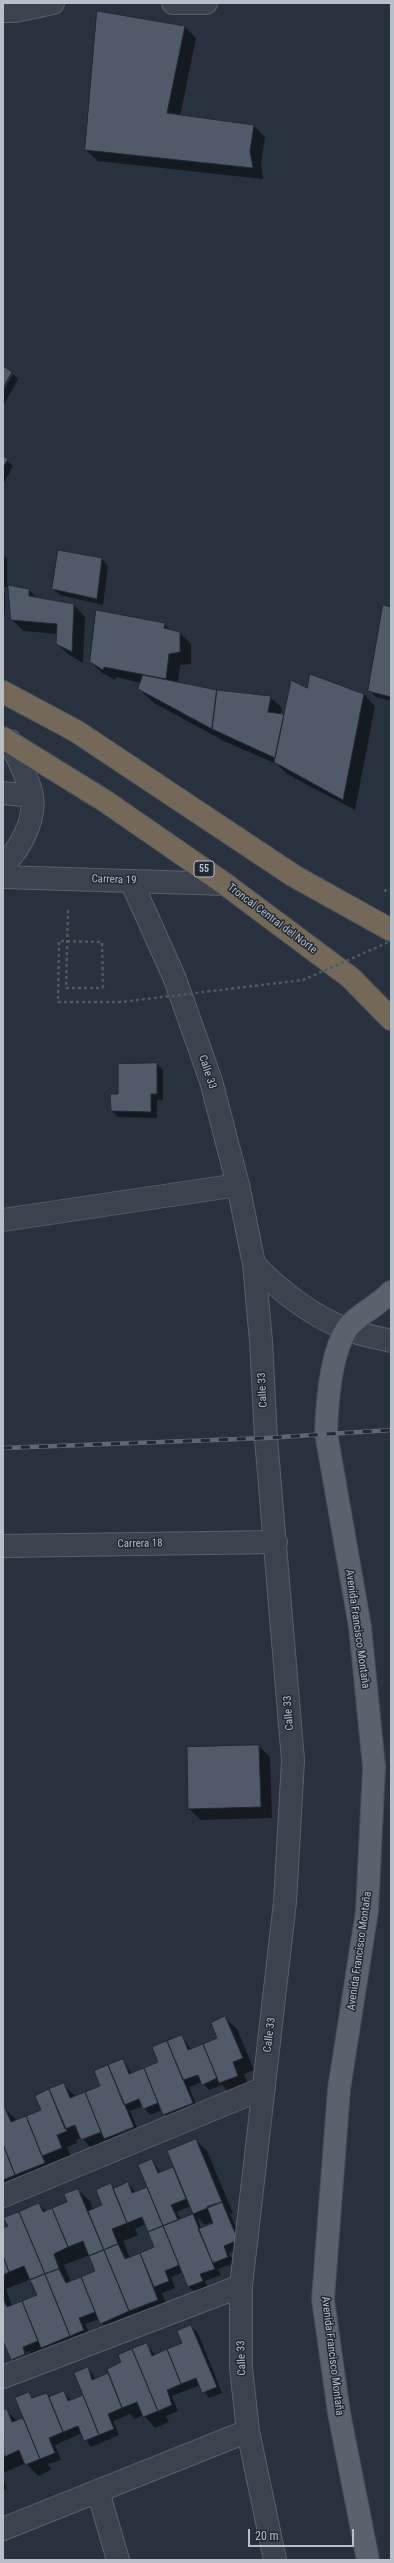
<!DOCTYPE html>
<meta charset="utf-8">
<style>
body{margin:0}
#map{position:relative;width:394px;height:2563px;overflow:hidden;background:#28313e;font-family:"Roboto Condensed",sans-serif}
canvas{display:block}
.frame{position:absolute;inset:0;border:4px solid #b8bfc9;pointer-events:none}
.scale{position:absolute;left:248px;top:2529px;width:106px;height:18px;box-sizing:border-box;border:2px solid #b8bfc9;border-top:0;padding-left:5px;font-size:12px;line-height:14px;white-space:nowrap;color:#b8bfc9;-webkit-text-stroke:3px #202834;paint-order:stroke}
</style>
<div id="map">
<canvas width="394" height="2563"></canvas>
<div class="frame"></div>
<div class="scale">20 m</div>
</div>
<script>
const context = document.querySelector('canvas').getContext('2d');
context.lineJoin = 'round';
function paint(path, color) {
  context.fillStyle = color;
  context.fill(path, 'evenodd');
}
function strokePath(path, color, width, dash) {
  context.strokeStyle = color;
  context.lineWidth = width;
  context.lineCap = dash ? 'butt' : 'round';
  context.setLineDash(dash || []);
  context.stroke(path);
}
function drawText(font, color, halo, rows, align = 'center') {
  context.font = font + ' "Roboto Condensed",sans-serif';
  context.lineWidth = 3;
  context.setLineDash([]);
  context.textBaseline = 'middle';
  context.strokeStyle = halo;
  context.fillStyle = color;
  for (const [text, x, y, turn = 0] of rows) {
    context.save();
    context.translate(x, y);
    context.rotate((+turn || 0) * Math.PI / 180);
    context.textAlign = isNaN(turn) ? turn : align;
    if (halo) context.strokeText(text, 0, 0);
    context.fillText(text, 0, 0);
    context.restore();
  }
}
const shadow = new Path2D(`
 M98 12 185 27 196 38 180 116 254 126 265 137 261 163 263 179 98 161 86 150Z
 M13 374 18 379 3 406V391Z
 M3 457 13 466 3 485Z
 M59 551 102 559 108 566 103 605 60 595 53 589Z
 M3 555 7 559V586L29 590 38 599 74 605 85 617 83 663 69 655 57 644 58 634 24 631 12 620 9 587H3Z
 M3 592 5 593V615H3Z
 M391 608V701L376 697 370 691Z
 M164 624 171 631 180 633 191 644V664L180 665 178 683 216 691 270 697 282 708 281 714 285 715 364 694 375 706 355 810 287 774 277 764 226 742 154 703 139 689 141 683 116 677 115 680 102 673 91 662Z
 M157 1064 163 1070V1100H157V1118L118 1117 112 1111 119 1095Z
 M259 1746 270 1757 272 1818 201 1820 189 1809Z
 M225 2018 237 2029 254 2070 244 2074 249 2087 231 2094 222 2085 209 2090 202 2082 189 2087 198 2109 170 2120 162 2110 150 2115 143 2106 130 2111 139 2133 94 2151 82 2138 76 2140 77 2143 67 2147 73 2160 3 2196V2110L5 2109 17 2120 42 2111 64 2085 76 2097 101 2087 123 2060 132 2074 144 2069 160 2062 182 2036 191 2050 218 2038Z
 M196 2140 207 2151 233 2213 230 2214 244 2247 229 2253 234 2263 218 2269 221 2275 205 2281 208 2288 196 2293 189 2287 183 2272 171 2277 175 2288 162 2293 169 2311 112 2335 99 2319 85 2324 90 2336 24 2371 12 2360 3 2337V2229L39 2204 46 2211 68 2202 78 2190 90 2201 93 2210 103 2206 110 2185 115 2189 128 2183 136 2193 148 2187 152 2160 161 2173 173 2168 176 2171ZM190 2206 194 2214 181 2220 177 2212ZM197 2217 205 2225 214 2221V2223L201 2228ZM146 2224 156 2247 130 2258 123 2241 138 2235 135 2229ZM90 2255 97 2271 69 2283 70 2280 64 2265ZM31 2279 38 2296 12 2306 6 2289ZM30 2351V2353L16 2359V2357Z
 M191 2326 198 2333 222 2393 209 2398 200 2385 172 2396 178 2411 166 2416 169 2422 155 2428 144 2415 135 2419 130 2414 113 2421 119 2435 91 2447 82 2433 55 2445 61 2460 48 2464 51 2470 38 2476 26 2463 3 2473V2411L6 2410 17 2421 23 2419 26 2422 29 2393 34 2399 47 2394 51 2398 64 2392 71 2401 84 2396 88 2368 96 2379 108 2374 111 2378 123 2362 146 2344 155 2355 183 2343Z
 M3 2480 7 2489 3 2490Z`);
const building = new Path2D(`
 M97 11 185 26 167 113 254 125 250 151 253 168 85 150Z
 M3 366 12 372 3 388Z
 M3 456 8 459 3 468Z
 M58 550 102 558 97 599 52 589Z
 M8 585 29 589V596L74 604 72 652 56 644 57 624 11 620Z
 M383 605 391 607V697L368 691Z
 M96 610 165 623 164 628 180 632V652L169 654 166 679 104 667 103 670 90 662Z
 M310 674 364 694 343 800 274 762 291 680 307 688Z
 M143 675 217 690 212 729 138 689Z
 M217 690 271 696 268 712 284 714 275 758 212 729Z
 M157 1063V1094H151V1112L111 1111 110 1094H118V1064Z
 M259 1745 261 1807 188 1809 187 1747Z
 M225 2016 243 2058 233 2062 238 2076 219 2083 203 2044 217 2038 211 2023Z
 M182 2035 188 2050 203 2044 217 2078 202 2085 198 2075 183 2080 167 2041Z
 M167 2041 193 2103 163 2115 144 2068 158 2062 152 2047Z
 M123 2059 129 2074 144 2068 158 2103 143 2109 139 2099 124 2105 108 2065Z
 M108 2065 134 2127 104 2139 85 2092 100 2086 94 2071Z
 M64 2083 70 2098 85 2092 101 2132 81 2140 75 2125 65 2129 49 2089Z
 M49 2089 67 2131 57 2135 62 2148 42 2156 26 2116 41 2110 35 2096Z
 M3 2108H5L11 2122 26 2116 45 2163 15 2175 3 2144Z
 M196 2139 222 2202 193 2214 167 2151Z
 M3 2144 15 2175 3 2180Z
 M152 2159 158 2173 173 2167 186 2199 171 2205 178 2220 163 2226 138 2165Z
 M128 2182 132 2193 147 2187 163 2226 148 2232 142 2217 127 2223 113 2189Z
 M111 2183 127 2223 112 2229 118 2244 104 2250 88 2211 102 2205 96 2190Z
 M78 2189 104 2250 89 2256 83 2241 68 2247 52 2208 67 2202 64 2194Z
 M222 2202 238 2240 224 2246 228 2257 213 2263 198 2229 213 2223 207 2207Z
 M39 2203 43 2212 52 2208 68 2247 54 2254 59 2269 45 2274 19 2212Z
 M19 2212 45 2274 30 2280 24 2266 9 2272 3 2256V2228L8 2226 3 2218Z
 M193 2214 215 2269 200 2274 203 2281 188 2287 163 2226Z
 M163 2226 179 2265 165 2271 169 2281 154 2287 140 2253 154 2247 148 2232Z
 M118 2244 125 2259 140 2253 158 2300 129 2311 104 2250Z
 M104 2250 129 2311 100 2324 81 2277 95 2271 89 2256Z
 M3 2256 9 2272 3 2275Z
 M59 2269 66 2283 81 2277 95 2312 79 2318 84 2330 70 2336 45 2274Z
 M45 2274 70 2336 41 2348 22 2301 37 2295 30 2280Z
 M3 2299 7 2307 22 2301 38 2341 23 2347 25 2354 11 2360 3 2341Z
 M191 2325 217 2387 202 2393 196 2378 181 2384 167 2349 182 2343 177 2331Z
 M147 2343 152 2356 167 2349 181 2384 167 2390 172 2405 158 2411 132 2349Z
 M132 2349 158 2411 143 2417 137 2402 122 2408 107 2369 121 2362 118 2355Z
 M88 2367 92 2380 108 2373 122 2408 108 2414 114 2429 99 2435 74 2373Z
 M64 2391 68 2401 83 2395 99 2435 84 2441 78 2426 63 2432 49 2397Z
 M29 2392 32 2398 47 2393 63 2432 49 2438 55 2453 40 2459 15 2398Z
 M7 2409 12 2422 23 2418 40 2459 25 2465 19 2450 4 2457 3 2410Z`);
const path = new Path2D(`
 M384 891 391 889
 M68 910 66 988H103`);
const minor = new Path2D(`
 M173 3H206
 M3 11H15L53 3
 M3 793 32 796
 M3 865C20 850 36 819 32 796 30 782 16 755 10 741
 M3 877 225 884
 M131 881 175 979 211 1081 238 1185 254 1264 261 1341 266 1438 293 1760 285 1902 241 2286V2368L248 2431 275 2560
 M3 1220 238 1185
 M254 1264C281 1292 310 1315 346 1329 360 1335 376 1337 391 1341
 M3 1546 276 1542
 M3 2196 264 2088
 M3 2377 241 2286
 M98 2491 118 2560
 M3 2529 248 2431`);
const major = new Path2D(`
 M368 2560 339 2413 323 2299 339 2089 367 1911 374 1767 360 1627 326 1433C327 1403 330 1356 346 1330 355 1316 379 1305 391 1292`);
const highway = new Path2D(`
 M3 692 76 731 294 876 391 930
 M3 738 105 801 225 884 351 978 391 1019`);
const rail = new Path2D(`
 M3 1448 266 1438 391 1430`);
const pathBridge = new Path2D(`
 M103 988 102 942 59 941 58 1002H121L303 980 391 941`);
const shields = [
 [204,869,20]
];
const shieldNames = [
 ["55",204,869]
];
const streetNames = [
 ["Carrera 19",114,880,2],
 ["Troncal Central del Norte",272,919,37],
 ["Calle 33",207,1072,72],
 ["Calle 33",263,1390,-93],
 ["Carrera 18",140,1544,-1],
 ["Avenida Francisco Montaña",357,1629,82],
 ["Calle 33",289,1713,-94],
 ["Avenida Francisco Montaña",360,1951,-82],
 ["Calle 33",270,2035,-83],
 ["Avenida Francisco Montaña",332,2356,83],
 ["Calle 33",242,2358,-92]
];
paint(shadow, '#0007');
paint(building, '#515a69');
strokePath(building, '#222a36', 1);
strokePath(minor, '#59616c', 24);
strokePath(major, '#454c58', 24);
strokePath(highway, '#464e59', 24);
strokePath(path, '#4a5c5e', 2.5, [3, 3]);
strokePath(minor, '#3b434e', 22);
strokePath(major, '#5a626e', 22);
strokePath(highway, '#746959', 22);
strokePath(rail, '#5e6775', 4.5);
strokePath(rail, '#202834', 3, [9]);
strokePath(pathBridge, '#4a5c5e', 2.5, [3, 3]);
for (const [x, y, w] of shields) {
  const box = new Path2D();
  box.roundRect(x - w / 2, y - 8, w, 16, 3);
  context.fillStyle = '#202834';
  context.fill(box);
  strokePath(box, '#b8bfc9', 1);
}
drawText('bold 10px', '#b8bfc9', null, shieldNames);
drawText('11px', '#b8bfc9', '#202834', streetNames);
</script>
